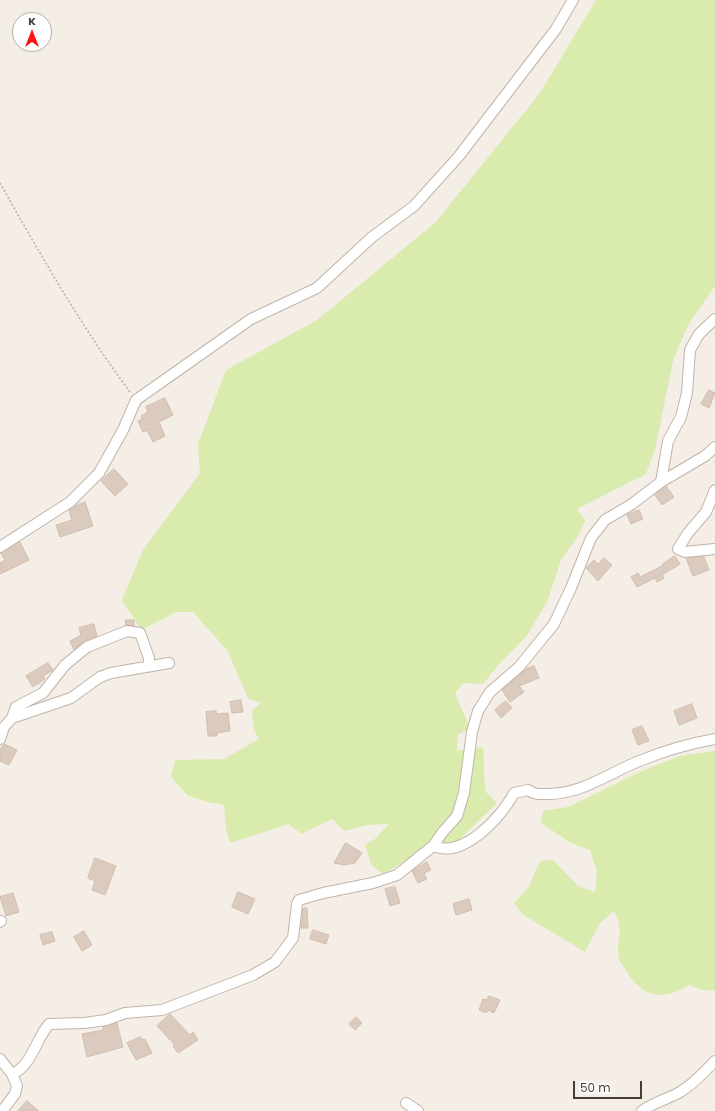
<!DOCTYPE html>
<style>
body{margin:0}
#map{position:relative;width:715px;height:1111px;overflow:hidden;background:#f4eee7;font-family:Poppins,sans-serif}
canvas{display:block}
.north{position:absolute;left:12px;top:12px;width:40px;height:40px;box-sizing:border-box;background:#fff;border:1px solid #b6b2ae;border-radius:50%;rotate:0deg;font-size:11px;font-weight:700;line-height:16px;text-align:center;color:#483e35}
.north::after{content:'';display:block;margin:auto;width:14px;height:18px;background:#ff1315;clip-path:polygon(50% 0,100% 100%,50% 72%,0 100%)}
.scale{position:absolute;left:573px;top:1081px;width:69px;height:18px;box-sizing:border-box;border:2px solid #483e35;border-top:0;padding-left:5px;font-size:12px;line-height:14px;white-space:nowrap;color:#483e35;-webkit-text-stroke:3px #fff;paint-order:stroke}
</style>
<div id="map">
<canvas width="715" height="1111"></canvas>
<div class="north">K</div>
<div class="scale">50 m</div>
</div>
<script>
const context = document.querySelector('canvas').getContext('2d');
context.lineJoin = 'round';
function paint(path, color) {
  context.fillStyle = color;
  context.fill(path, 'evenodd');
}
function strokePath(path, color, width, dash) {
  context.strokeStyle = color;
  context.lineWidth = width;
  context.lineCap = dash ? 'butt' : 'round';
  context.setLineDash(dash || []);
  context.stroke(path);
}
const green = new Path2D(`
 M596 0H715V286L688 325 673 361 655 449 646 474 577 509 585 521 578 536 561 560 547 602 526 637 499 664 483 684 464 683 455 693 470 729 458 734 457 751 483 747 485 791 497 803 459 840 443 847 425 849 383 874 371 864 365 845 375 839 389 824 367 825 344 831 332 819 301 834 289 824 230 843 226 828 224 805 207 802 187 795 171 777 175 760 224 759 259 739 254 730 252 711 261 703 248 698 227 650 193 612H176L141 630 122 600 143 550 200 473 198 444 226 370 317 320 435 223 540 93Z
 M715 751V991L703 990 689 985C665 1001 642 998 627 972 625 968 620 963 619 959 615 941 626 931 614 911L600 923 585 952 522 914 514 903 528 888 540 861 553 860 578 886 595 892 597 872 590 850 571 843 541 823 543 811 568 807 646 769 680 756Z`);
const building = new Path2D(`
 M709 390 715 393 709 408 701 404Z
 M165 398 173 415 159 422 165 436 153 442 147 430 143 432 138 421 142 419 141 416 148 412 146 407Z
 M114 469 128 484 115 496 101 481Z
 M666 486 674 497 662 505 655 495Z
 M85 502 93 526 60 537 56 525 72 520 69 510 77 505Z
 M639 510 643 519 631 524 627 515Z
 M20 542 29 560 0 574V563L5 560 1 553Z
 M675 556 680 564 662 575 664 578 657 582 655 578 637 587 631 577 638 573 640 577 664 565 663 564Z
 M704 557 709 570 693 576 686 558Z
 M604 558 612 565 598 581 586 568 594 560 598 564Z
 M126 620H134V626L126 625Z
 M94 624 97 636 84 641 74 650 70 641 81 635 79 628Z
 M48 663 53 670 43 676 45 679 33 687 26 676Z
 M534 666 539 678 519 686 524 692 510 702 502 690 526 669Z
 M241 700 243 712 232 713 230 702Z
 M506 701 512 708 501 718 495 710Z
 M692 704 697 718 679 725 674 711Z
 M216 711 217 714 228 713 230 731 217 733V736H208L206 712Z
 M642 726 649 741 638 745 632 730Z
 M4 744 17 750 9 765 0 761V750Z
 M346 843 362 853 355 863 344 865 334 863 343 847Z
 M95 858 116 866 105 895 92 890 95 881 88 878Z
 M427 862 431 870 424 873 427 879 418 883 412 871Z
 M395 887 400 903 390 906 385 889Z
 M238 892 255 899 248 914 232 907Z
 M13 893 19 912 6 916 0 897Z
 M469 899 472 910 456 915 453 904Z
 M307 908 308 928H301L303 909Z
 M313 930 329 935 326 944 310 939Z
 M84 931 92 945 82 951 74 937Z
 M52 932 55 941 43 945 40 935Z
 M489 996 500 1000 494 1013 488 1010 486 1013 479 1010 483 999 487 1000Z
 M170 1014 190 1035 193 1032 198 1040 178 1053 173 1046 175 1045 157 1026Z
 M356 1017 362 1023 355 1030 349 1024Z
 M117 1023 123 1047 87 1057 82 1034 103 1030V1027Z
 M141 1037 142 1040 145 1039 152 1053 136 1060 127 1043Z
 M27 1101 39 1111H18Z`);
const path = new Path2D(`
 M0 183C40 254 81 326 130 392`);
const minor = new Path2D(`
 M661 482 705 456 715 447
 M715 490 706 512 688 533 678 549 685 552 715 549
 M0 547 70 502 99 473 123 430 136 400 251 319 317 288 372 237 414 206 459 156 556 29 573 0
 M12 718 16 707 43 693 65 665 87 647 127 631 140 633 149 658V666
 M0 739 4 727 12 718 71 698 100 677 111 673 169 663
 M433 846C463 859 501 818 514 793L528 790C535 795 539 794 548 794 583 794 610 772 642 760 667 750 688 744 715 739
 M0 922 1 921
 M0 1059 12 1074C31 1067 36 1039 49 1024L84 1023 106 1020 125 1013 162 1010 253 975 275 962 293 938 297 904 299 900 323 893 373 883 397 875 433 846 442 833 457 816 464 793 472 732 478 711 490 692 519 667 554 624 571 588 591 538 605 520 632 504 661 482 668 441 681 417 687 393 690 350 699 334 715 319
 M406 1103 418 1111
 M2 1111 15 1094 17 1086 12 1074
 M642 1111C654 1102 668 1099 680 1092 694 1084 704 1072 715 1061`);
paint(green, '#d9ebad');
paint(building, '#dacbbe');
strokePath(building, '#d2beae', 1);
strokePath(minor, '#c0b4a9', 12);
strokePath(path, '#c3ad99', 1.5, [2, 2]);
strokePath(minor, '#fff', 10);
</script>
